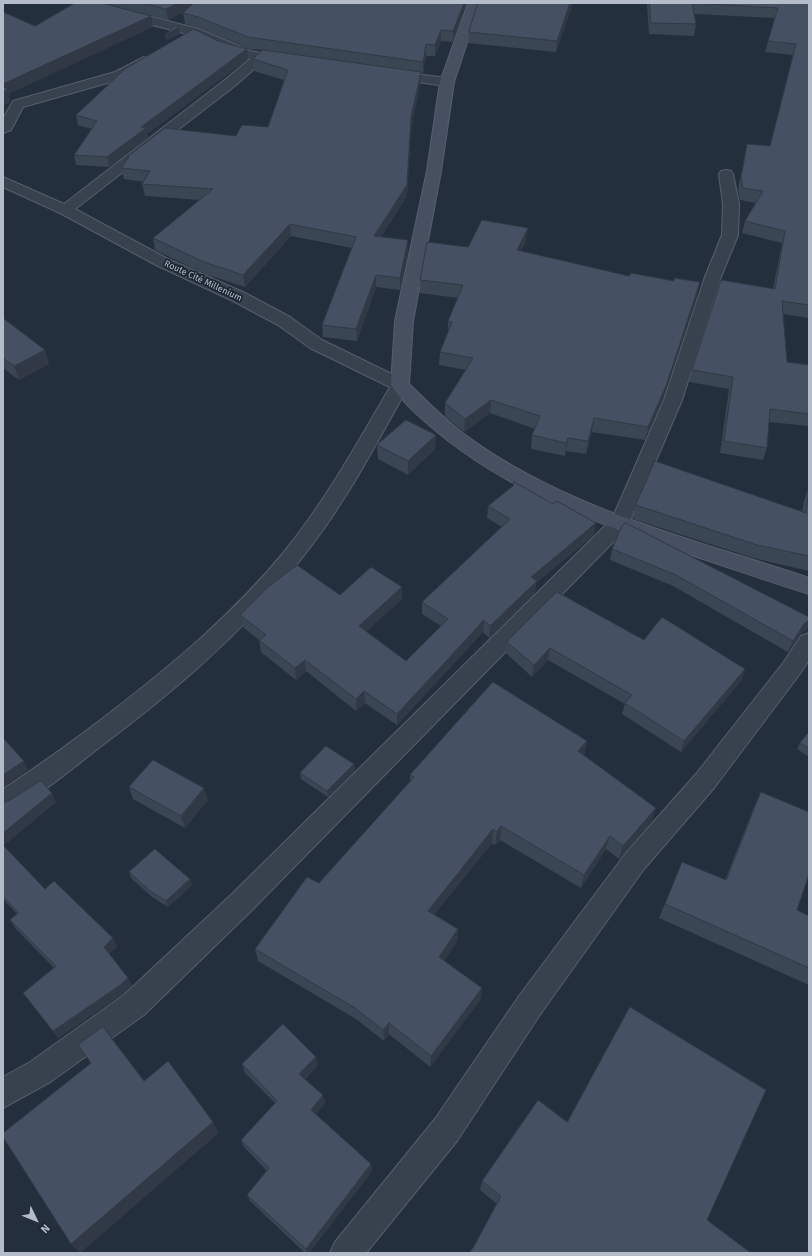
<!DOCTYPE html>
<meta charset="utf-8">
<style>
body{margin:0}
#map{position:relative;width:812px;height:1256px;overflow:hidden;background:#242f3e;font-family:"Fira Sans",sans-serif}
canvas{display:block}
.frame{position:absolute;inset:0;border:4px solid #b4bcc9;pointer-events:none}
.north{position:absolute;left:16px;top:1200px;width:40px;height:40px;-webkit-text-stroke:3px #1d2633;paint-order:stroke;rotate:133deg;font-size:11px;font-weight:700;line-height:16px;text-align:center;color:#b4bcc9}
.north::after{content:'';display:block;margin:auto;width:14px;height:18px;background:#b4bcc9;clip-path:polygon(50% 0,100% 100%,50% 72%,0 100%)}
</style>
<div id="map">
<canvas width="812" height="1256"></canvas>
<div class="frame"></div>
<div class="north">N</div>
</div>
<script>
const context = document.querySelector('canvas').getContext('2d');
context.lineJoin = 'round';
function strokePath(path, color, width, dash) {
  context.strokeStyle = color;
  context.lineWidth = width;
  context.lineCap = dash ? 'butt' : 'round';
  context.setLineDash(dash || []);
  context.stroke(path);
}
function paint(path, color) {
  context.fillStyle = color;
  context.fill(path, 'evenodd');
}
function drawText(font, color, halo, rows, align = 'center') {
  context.font = font + ' "Fira Sans",sans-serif';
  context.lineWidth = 3.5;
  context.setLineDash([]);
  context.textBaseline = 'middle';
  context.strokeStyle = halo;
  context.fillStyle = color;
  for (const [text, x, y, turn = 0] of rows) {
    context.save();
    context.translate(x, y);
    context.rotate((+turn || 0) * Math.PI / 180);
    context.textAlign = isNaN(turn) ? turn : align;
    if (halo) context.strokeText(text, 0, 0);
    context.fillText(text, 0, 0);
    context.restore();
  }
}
const street = new Path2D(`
 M77 3H97L199 29 250 51 290 58 292 61 285 65 263 61 236 85 75 209 168 259 245 293 290 317 322 340 406 381 409 385C375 446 342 510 297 564 241 635 172 693 100 747 74 767 33 802 3 813V789C40 765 76 739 111 712 173 664 234 613 284 552 325 501 357 444 390 387L310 348 278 325 233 301 156 265 60 213 3 187V177L64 204 226 79 250 59 220 49 191 35 79 6Z
 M144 57 149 58 151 61 149 64 125 78 23 107 11 130 3 133V119L13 101 115 72Z
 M391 71 447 78 452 79 454 82 452 85 447 86 386 78 384 75 386 72Z
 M726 170 731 171 733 174 739 204 738 235 721 277 682 400 627 528 251 911 144 1015 50 1082 3 1108V1077L30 1062 124 995 233 893 612 519 664 400 705 277 722 235 723 204 719 174 721 171Z
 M809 633V660L799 675 714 788 644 869 539 1016 457 1141 366 1253H330L335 1242 435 1119 519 996 626 853 696 774 783 663 801 636Z`);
const secondary = new Path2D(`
 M468 3H480L454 82 441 171 413 321 409 384C428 402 446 421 468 437 568 510 693 539 809 578V594C770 582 731 568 691 555 601 525 510 493 435 430 420 417 402 402 391 385L395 321 427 171 440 82Z`);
const wall = new Path2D(`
 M103 3H467L453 42 441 41 435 56H426L423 73H421L420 84 411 129 407 196 381 237 408 252 400 290 376 287 357 341 323 337 322 325 352 248 291 236 245 287 205 274 155 250 153 238 200 200 145 196 142 184 144 182 124 179 121 168 127 159V157L236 136 268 127 284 80 254 71 253 59 263 50 249 49 200 28 185 24 183 13 184 12 168 20Z
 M478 3H573L556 52 468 43 469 32Z
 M647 3H809V318L783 314 787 362 809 365V426L769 422 767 448 763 460 720 453 729 389 689 382 692 370 773 289 782 243 742 233 745 221 756 203 740 200 738 190 747 144 770 146 793 55 765 52 775 18 694 14 696 24 694 36 649 34Z
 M218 41 247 49 248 59 147 134 148 138 109 167 76 165 74 155 92 129 78 125 76 115Z
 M526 241 521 251 697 295 663 399 645 440 592 432 586 454 566 451 565 456 531 449 532 435 535 429 490 413 464 432 445 416V403L466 370 439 365 440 352 448 332V321L458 298 420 293V280L468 247Z
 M3 318 45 350 49 364 19 380 3 368Z
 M436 435 435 449 408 475 378 459 377 445Z
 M809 487V571L753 558 633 519 636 505 802 512 804 501Z
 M488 506 594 535 536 583 535 593 489 638 483 632 397 725 365 703 356 711 306 671 296 680 261 652 259 640 243 627 240 615 340 595 402 599 366 631 406 661 441 626 422 614V602L502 527 487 518Z
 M612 549 809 617V624L807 629 800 635 788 652 673 586 610 560Z
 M644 640 745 669 741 681 681 752 622 714 625 704 548 660 532 677 506 653 507 642Z
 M809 732V757L797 749 800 743Z
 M587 741 584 755 652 822 619 859 606 849 581 888 500 840 495 845 492 843 434 915 458 929 457 941 444 961 482 988 480 1000 430 1067 389 1034 384 1041 356 1019 258 961 255 949 319 883 410 782V775Z
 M354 764 355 771 328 797 301 779 300 773Z
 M129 787 208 800 185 828 133 799Z
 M761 792 797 910 809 916V985L659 918 682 862 725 880 754 807Z
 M56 802 3 846 45 889 117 946 109 954 132 986 123 994 58 1038 23 993 54 968 15 928 10 920 17 914 3 899V803Z
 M129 872 190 879 192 885 168 907 152 897 131 878Z
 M242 1064 318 1065 305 1079 325 1103 316 1114 371 1164 372 1171 309 1253H305L250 1201 247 1195 267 1171 244 1147 241 1140 275 1103 245 1073Z
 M567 1122 707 1220 751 1253H469L473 1248 497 1204 480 1190 482 1181Z`);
const shadedWall = new Path2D(`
 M178 3H203L168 20 166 9Z
 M464 3H467L453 42V31Z
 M570 3H573L556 52 557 41Z
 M151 16 153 27 9 94 11 101 3 106V84Z
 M179 27 180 34 166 41 165 35Z
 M441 30V41L435 56V45Z
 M426 44V56L423 73V62Z
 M247 49 248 59 147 134 148 138 109 167 107 157 141 127Z
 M421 72 420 84 411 129 407 196 374 248V236L411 117Z
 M290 224 291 236 245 287 243 275Z
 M528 228 526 241 516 263 517 250Z
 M408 240V252L400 290V278Z
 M376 275V287L357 341 356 329Z
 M700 282 697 295 663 399 645 440 648 427Z
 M45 350 49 364 19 380 14 366Z
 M491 400 490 413 464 432 465 419Z
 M594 418 592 432 586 454 588 441Z
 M436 435 435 449 408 475V461Z
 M568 438 566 451 565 456 566 443Z
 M596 523 594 535 536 583 535 593 489 638 490 626 531 577Z
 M402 587V599L360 638 359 626Z
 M484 620 483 632 397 725V714Z
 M809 620V624L807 629 800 635 788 652 793 641 804 624Z
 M550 648 548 660 532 677 534 665Z
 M305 660 306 671 296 680 295 668Z
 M745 669 741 681 681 752 684 741Z
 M364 691 365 703 356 711V699Z
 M587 741 584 755 578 751Z
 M24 761 28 770 3 787V775Z
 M354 764 355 771 328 797 327 791Z
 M204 788 208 800 185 828 181 816Z
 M52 793 56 802 3 846V833Z
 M656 808 652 822 619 859 623 846Z
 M501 826 500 840 495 845 497 832Z
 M493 829 492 843 427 924 428 911Z
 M610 836 606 849 581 888 584 875Z
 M190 879 192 885 168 907 166 901Z
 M458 929 457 941 438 969 439 957Z
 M113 938 117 946 108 955 104 947Z
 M128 978 132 986 123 994 58 1038 53 1031Z
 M482 988 480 1000 430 1067 431 1056Z
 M389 1023V1034L384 1041 383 1030Z
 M316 1057 318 1065 301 1082 299 1074Z
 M323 1095 325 1103 313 1118 311 1110Z
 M213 1122 219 1133 80 1253 71 1244Z
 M371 1164 372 1171 309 1253H307L306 1249Z`);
const building = new Path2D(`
 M75 3H102L151 16 3 84V12L35 26Z
 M144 3H178L166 9Z
 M194 3H464L453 31 441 30 435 45 426 44 423 62 248 37 198 17 183 13Z
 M478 3H570L557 41 469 32Z
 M650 3H809V305L782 301 787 362 809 365V414L770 409 767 448 724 441 733 377 692 370 721 280 775 289 785 231 745 221 763 191 743 188 741 178 747 144 770 146 796 44 768 41 778 8 692 3 696 24 651 23Z
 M175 26 179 27 165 35Z
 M194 29 218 41 247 49 141 127 146 128 107 157 74 155 97 121 76 115 125 69Z
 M263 50 421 72 411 117 407 185 374 236 408 240 400 278 376 275 356 329 322 325 356 237 290 224 243 275 204 262 153 238 213 189 142 184 150 171 121 168 129 157H127L165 128 236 136 242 125 268 127 288 70 253 59Z
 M3 87 8 89 3 92Z
 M482 220 528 228 517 250 629 276 631 273 674 281V278L700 282 666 386 648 427 594 418 588 441 568 438 566 443 532 435 540 416 491 400 465 419 445 403 473 358 440 352 452 322 448 321 463 285 420 280 427 242 468 247Z
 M3 318 45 350 14 366 3 358Z
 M406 420 436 435 408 461 377 445Z
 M655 461 806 513 809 487V556L757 545 636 505Z
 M514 482 553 504 557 501 596 523 531 577 537 581 490 626 484 620 397 714 364 691 356 699 305 660 295 668 259 640 266 635 240 615 268 587 297 565 340 595 371 567 402 587 359 626 406 661 448 619 422 602 510 519 488 506 513 486Z
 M626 523 809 617V620L804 624 793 641 676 575 612 549 622 526Z
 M557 592 644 640 662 617 745 669 684 741 625 703 632 695 550 648 534 665 507 642Z
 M493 682 587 741 578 751 656 808 623 846 610 836 584 875 501 826 497 832 493 829 428 911 458 929 439 957 482 988 431 1056 389 1023 383 1030 355 1008 255 949 307 877 319 883 414 777 410 775Z
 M809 732V748L800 743Z
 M3 738 24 761 3 775Z
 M326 746 354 764 327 791 300 773Z
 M153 760 204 788 181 816 129 787Z
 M41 781 52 793 3 833V803L10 800Z
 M761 792 809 812V874L797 910 809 916V968L665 904 682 862 726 880Z
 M3 845 45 889 54 881 113 938 104 947 128 978 119 986 53 1031 23 993 56 966 10 920 18 913 3 896Z
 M155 849 190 879 166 901 150 891 129 872Z
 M630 1007 766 1090 707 1220 751 1253H569L567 1252V1253H469L473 1248 501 1196 482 1181 538 1100 567 1122Z
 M283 1024 316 1057 299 1074 323 1095 311 1110 371 1164 306 1249 247 1195 269 1168 241 1140 277 1101 242 1064Z
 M103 1027 144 1081 168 1061 213 1122 71 1244 3 1137V1133L91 1063 78 1045Z`);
const farStreetnames = [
 ["Route Cité Millenium",203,281,25]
];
strokePath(street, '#565f6c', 2);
strokePath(secondary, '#565f6c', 2);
paint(street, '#38414e');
paint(secondary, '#465061');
paint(wall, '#3b4654');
paint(shadedWall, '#303945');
paint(building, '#455162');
strokePath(building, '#303945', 1);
drawText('9px', '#b4bcc9', '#1d2633', farStreetnames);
</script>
